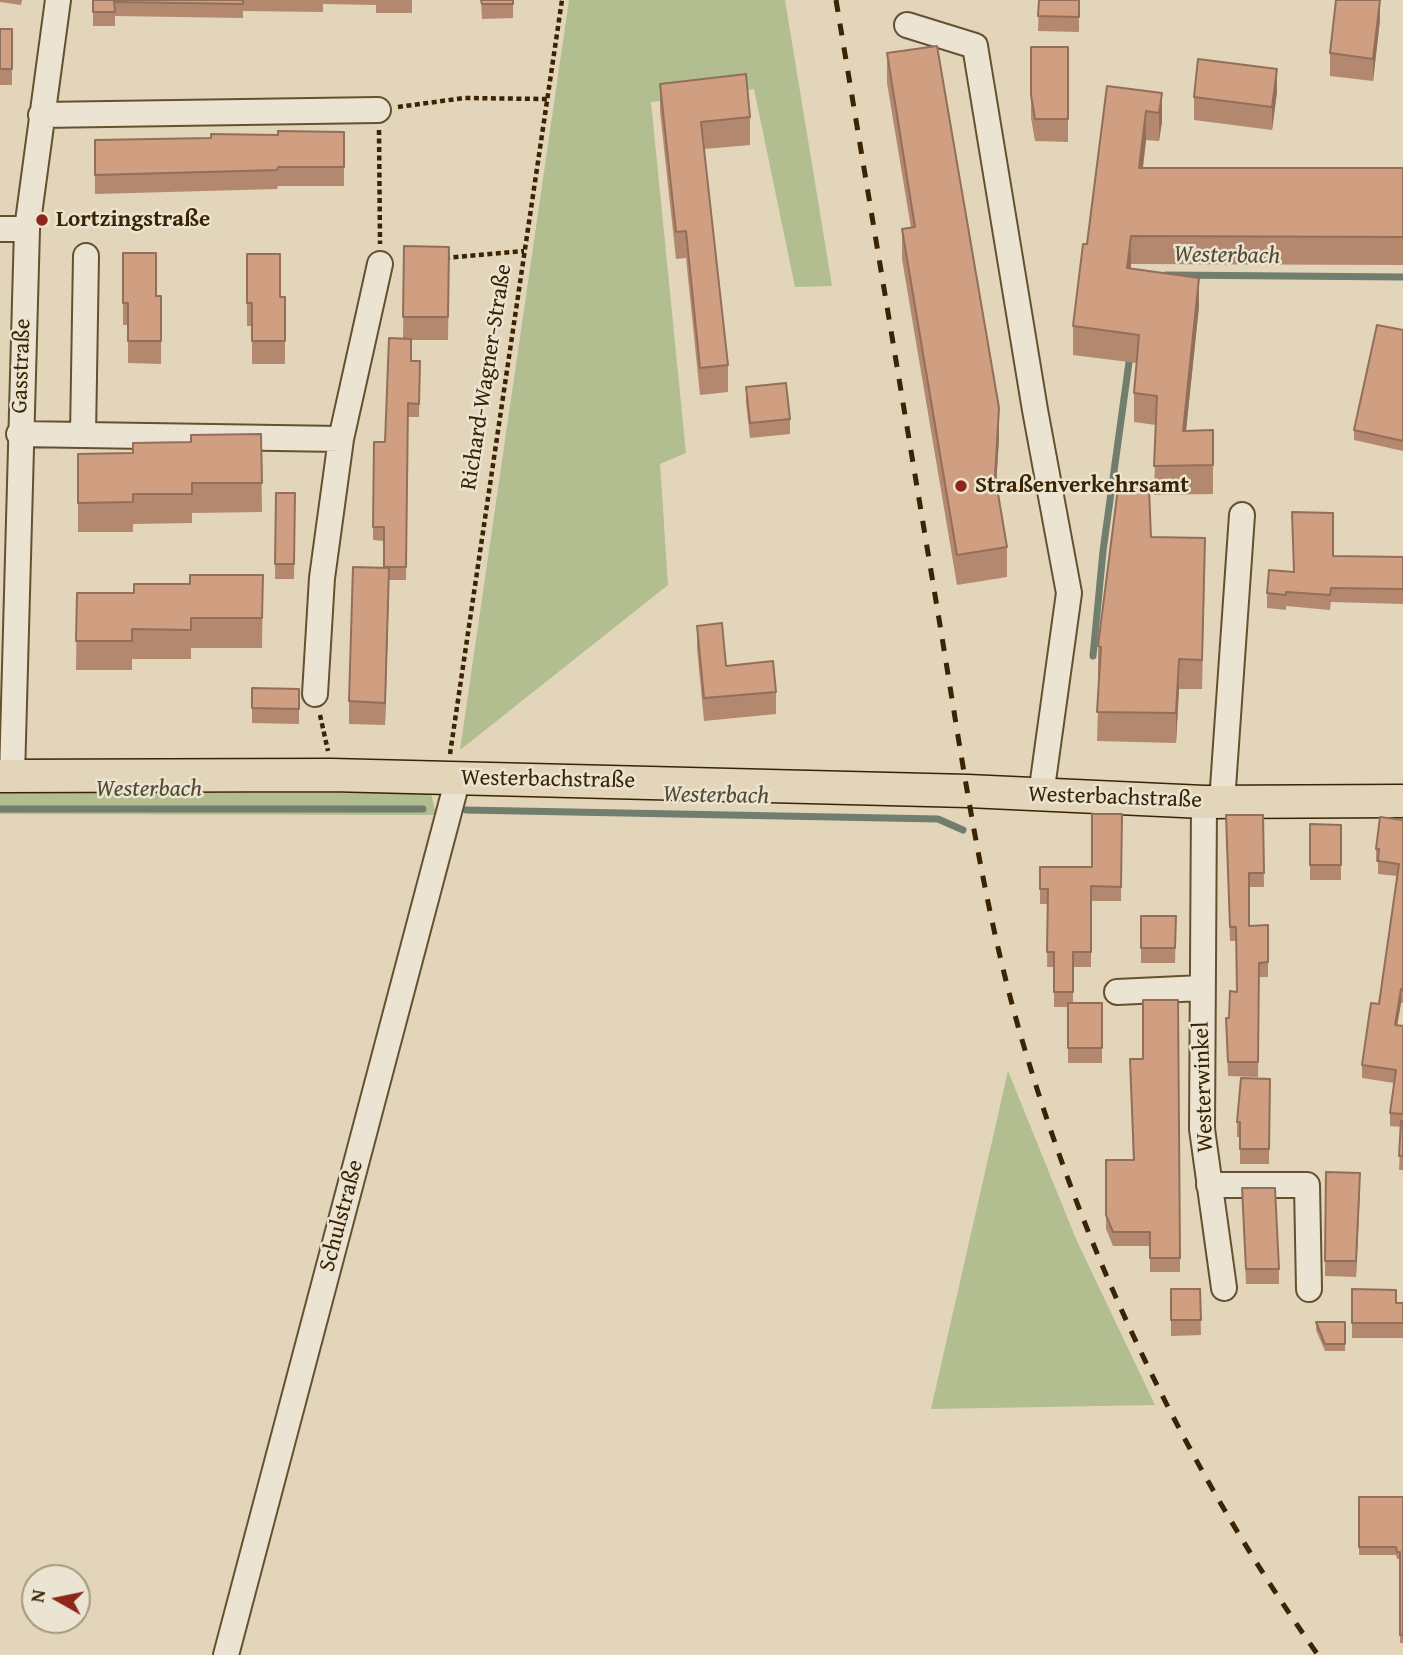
<!DOCTYPE html>
<meta charset="utf-8">
<style>
body{margin:0}
#map{position:relative;width:1403px;height:1655px;overflow:hidden;background:#e2d5b9;font-family:"Gentium Book Plus",serif}
canvas{display:block}
.north{position:absolute;left:21px;top:1564px;width:70px;height:70px;box-sizing:border-box;background:#ece4d2;border:2px solid #a5977f;border-radius:50%;rotate:279deg;font-size:19px;font-weight:700;line-height:28px;text-align:center;color:#3b2402}
.north::after{content:'';display:block;margin:auto;width:24px;height:32px;background:#8f2418;clip-path:polygon(50% 0,100% 100%,50% 72%,0 100%)}
</style>
<div id="map">
<canvas width="1403" height="1655"></canvas>
<div class="north">N</div>
</div>
<script>
const context = document.querySelector('canvas').getContext('2d');
context.lineJoin = 'round';
function paint(path, color) {
  context.fillStyle = color;
  context.fill(path, 'evenodd');
}
function strokePath(path, color, width, dash) {
  context.strokeStyle = color;
  context.lineWidth = width;
  context.lineCap = dash ? 'butt' : 'round';
  context.setLineDash(dash || []);
  context.stroke(path);
}
function drawText(font, color, halo, rows, align = 'center') {
  context.font = font + ' "Gentium Book Plus",serif';
  context.lineWidth = 5;
  context.setLineDash([]);
  context.textBaseline = 'middle';
  context.strokeStyle = halo;
  context.fillStyle = color;
  for (const [text, x, y, turn = 0] of rows) {
    context.save();
    context.translate(x, y);
    context.rotate((+turn || 0) * Math.PI / 180);
    context.textAlign = isNaN(turn) ? turn : align;
    if (halo) context.strokeText(text, 0, 0);
    context.fillText(text, 0, 0);
    context.restore();
  }
}
const green = new Path2D(`
 M569 0H785L832 286 795 287 754 89 651 102 686 453 660 464 668 585 460 750Z
 M0 793H431L436 815 0 814Z
 M1008 1071 1076 1239 1155 1405 931 1409Z`);
const stream = new Path2D(`
 M1166 275 1403 277
 M1093 656 1103 551 1130 355
 M0 809H423
 M466 810 938 819 963 830`);
const path = new Path2D(`
 M398 107 464 98 547 99
 M379 130 380 244
 M445 258 524 251
 M320 715 328 751
 M450 754 562 0`);
const minor = new Path2D(`
 M907 25 975 46 1035 410 1069 593 1041 795
 M41 115 378 110
 M0 229H27
 M19 434 341 439
 M83 435 86 256
 M315 694 322 578 341 439 380 264
 M12 776 27 229 58 0
 M1204 802 1202 1129 1224 1288
 M1222 802 1242 515
 M1117 992 1202 988
 M1209 1185H1307L1309 1289
 M226 1655 458 778`);
const major = new Path2D(`
 M0 776 331 775 968 791 1204 802 1403 801`);
const rail = new Path2D(`
 M836 0C870 204 904 409 938 613 961 751 980 891 1018 1026 1082 1250 1183 1464 1318 1655`);
const wall = new Path2D(`
 M0 0H22L21 5 0 2Z
 M93 0H412V13H376V5L323 4V12L243 11V18L115 16V26H93Z
 M481 0H513V18L482 19Z
 M1039 0H1079V32L1038 31Z
 M1380 20 1373 81 1330 76V53Z
 M0 29H12V85H0Z
 M1031 47H1068V142L1035 141 1031 118Z
 M887 53 999 438 996 484 1007 547V577L957 585 902 259V229L911 228 887 83Z
 M660 84 750 117V145L704 149 728 365V392L700 395 686 258 676 259 660 111Z
 M1107 86 1162 93V121L1159 141 1146 140 1143 168H1403V265L1131 264 1130 269 1199 306 1186 431 1213 430V494L1154 495 1156 425 1134 422V393L1137 363 1073 355V326L1087 244Z
 M1277 92 1272 130 1194 120V97Z
 M344 132V186H278L277 189 95 194V140L211 138Z
 M404 246 449 247 448 340H411V361H420L419 417H408L406 580H389L385 725 349 724V701L384 568V541L373 540V527L385 442 403 339Z
 M123 253 156 296H161V364L128 363V325H123Z
 M247 254 280 297H285V364H252V326H247Z
 M1403 330V451L1354 440V430Z
 M746 387 790 419V434L750 438 746 402Z
 M261 434 262 512 192 513V523L133 524V532H78V454L133 453 191 442Z
 M276 493H295L294 579H275Z
 M1151 537 1205 567 1202 689H1179L1176 743 1097 741 1099 676H1098V646Z
 M1333 556 1403 557V604L1331 602 1330 610 1286 606V610L1267 608V593L1293 572Z
 M263 575 262 648H191V659H132V670H76L77 593H134L190 584Z
 M697 626 726 666 776 692V714L704 721 697 648Z
 M252 688 299 689V724L252 723Z
 M1122 814 1121 901H1091V967H1073V1003H1102V1063H1068V1007H1054V967H1047L1048 904H1040V867H1092Z
 M1263 815 1264 887H1249V926L1268 925V977H1259L1258 1077 1228 1076 1226 1018H1229L1237 992 1236 941H1230L1226 829Z
 M1403 820V1003H1401L1397 1025 1403 1026V1170H1399L1401 1127 1390 1126V1113L1394 1083 1362 1078V1065L1379 1004 1397 876 1378 874V862H1376V849Z
 M1310 824 1341 825V880H1310Z
 M1141 916H1176L1175 963H1141Z
 M1178 1000 1180 1272H1150V1246H1113L1106 1229V1160H1133L1130 1059H1143Z
 M1270 1079 1269 1164H1240V1137H1237V1122Z
 M1326 1172 1360 1188 1356 1277 1325 1276Z
 M1242 1188 1279 1269V1284H1246Z
 M1171 1289H1200L1201 1335 1171 1336Z
 M1352 1289 1396 1303H1403V1338H1352Z
 M1316 1322H1345V1351H1325L1316 1330Z
 M1359 1497H1403V1643H1400V1559H1397L1396 1555H1359Z`);
const shadedWall = new Path2D(`
 M1380 0V20L1373 81V59Z
 M1277 69V92L1272 130V107Z
 M1162 93V121L1159 141V113Z
 M1146 111V140L1139 197V168Z
 M1131 236V264L1127 297V268Z
 M1199 278V306L1183 459V431Z
 M999 408V438L995 505V476Z
 M389 568V590L385 725V703Z
 M1179 659V689L1176 743V713Z
 M1401 989V1003L1395 1038V1025Z
 M1360 1173V1188L1356 1277V1261Z`);
const building = new Path2D(`
 M93 0H243V4L114 2 115 12H93Z
 M481 0H513V4H482Z
 M1039 0H1079V17L1038 16Z
 M1336 0H1380L1373 59 1330 53Z
 M0 29H12V69H0Z
 M937 46 999 408 995 476 1007 547 957 555 902 229 915 227 887 53Z
 M1031 47H1068V119H1035L1031 95Z
 M1198 59 1277 69 1272 107 1194 97Z
 M746 74 750 117 701 122 728 365 700 368 686 231 676 232 660 84Z
 M1107 86 1162 93 1159 113 1146 111 1139 168H1403V237L1131 236 1127 268 1199 278 1183 431 1213 430V465L1154 466 1157 396 1134 393 1139 335 1073 326 1083 244H1087Z
 M278 131 344 132V167H278L277 170 95 175V140L211 138V134L278 135Z
 M404 246 449 247 448 317H403Z
 M123 253H156V296H161V341H128V303H123Z
 M247 254H280V297H285V341H252V303H247Z
 M1377 325 1403 330V441L1354 430Z
 M389 338 411 339V361H420L419 404 408 403 406 567H384V527H373L374 442H385Z
 M786 383 790 419 750 423 746 387Z
 M261 434 262 483H192V494H133V502L78 503V454L133 453V443L191 442V435Z
 M1118 488 1149 489 1151 537 1205 538 1202 660 1179 659 1176 713 1097 712 1101 647 1098 646Z
 M276 493H295L294 564H275Z
 M1292 512 1333 513V556L1403 557V589L1331 588 1330 595 1286 592V595L1267 593 1269 570 1294 572Z
 M353 567 389 568 385 703 349 701Z
 M190 575H263L262 618H191V630L132 629V641H76L77 593H134V584H190Z
 M722 623 726 666 773 661 776 692 704 698 697 626Z
 M252 688 299 689V709L252 708Z
 M1092 814H1122L1121 887 1091 886V952H1073V992H1054V952H1047L1048 889H1040V867H1092Z
 M1226 815H1263L1264 873H1249V926L1268 925V962L1259 963 1258 1062H1228L1226 1018H1229L1230 991 1237 992 1236 927H1230Z
 M1380 817 1403 820V990L1401 989 1395 1025 1403 1026V1114L1390 1113 1396 1070 1362 1065 1371 1003 1379 1004 1399 864 1378 861 1379 849H1376Z
 M1310 824 1341 825V865H1310Z
 M1141 916H1176L1175 948H1141Z
 M1143 1000H1178L1180 1258H1150V1232H1113L1106 1215V1160H1134L1130 1059H1143Z
 M1068 1003H1102V1048H1068Z
 M1241 1078 1270 1079 1269 1149H1240V1122H1237Z
 M1401 1121H1403V1156H1399Z
 M1326 1172 1360 1173 1356 1261H1325Z
 M1242 1188H1275L1279 1269H1246Z
 M1171 1289H1200L1201 1320H1171Z
 M1352 1289 1396 1290V1303H1403V1323H1352Z
 M1316 1322H1345V1344H1325Z
 M1359 1497H1403V1635H1400V1552H1397L1396 1547H1359Z`);
const markers = [
 [42,220,7,"#8f2418"],
 [961,486,7,"#8f2418"]
];
const poiNames = [
 ["Lortzingstraße",56,220],
 ["Straßenverkehrsamt",975,486]
];
const streetNames = [
 ["Gasstraße",22,366,-88],
 ["Richard-Wagner-Straße",487,377,-81],
 ["Westerbachstraße",548,780,1],
 ["Westerbachstraße",1115,798,2],
 ["Westerwinkel",1204,1087,-92],
 ["Schulstraße",342,1216,-75]
];
const waterNames = [
 ["Westerbach",1227,256,1],
 ["Westerbach",149,790],
 ["Westerbach",716,796,1]
];
paint(green, '#b2bd90');
strokePath(stream, '#717d6d', 7);
strokePath(minor, '#655030', 28);
strokePath(major, '#3b2402', 35);
strokePath(path, '#3b2402', 4.5, [5, 3.5]);
strokePath(minor, '#ece4d2', 24);
strokePath(major, '#e2d5b9', 32);
strokePath(rail, '#3b2402', 5, [12, 12]);
paint(wall, '#b3886f');
paint(shadedWall, '#926f5a');
paint(building, '#d09e81');
strokePath(building, '#926f5a', 2);
for (const [x, y, r, color] of markers) {
  const dot = new Path2D();
  dot.arc(x, y, r, 0, 2 * Math.PI);
  context.fillStyle = color;
  context.fill(dot);
  strokePath(dot, '#ece4d2', 2.5);
}
drawText('bold 23px', '#3b2402', '#ece4d2', poiNames, 'left');
drawText('23px', '#3b2402', '#ece4d2', streetNames);
drawText('italic 24px', '#52492e', '#ece4d2', waterNames);
</script>
